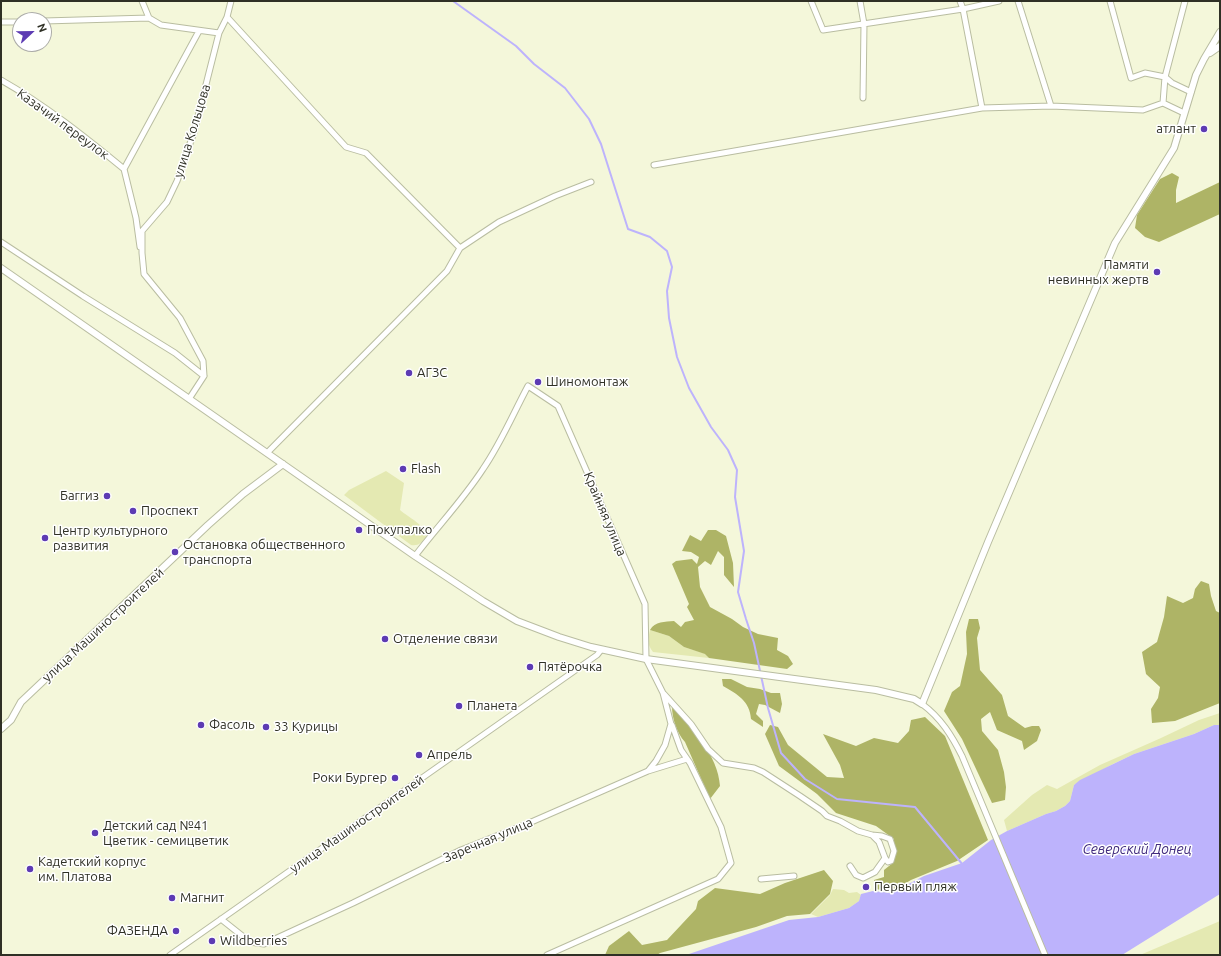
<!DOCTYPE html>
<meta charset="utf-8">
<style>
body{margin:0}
#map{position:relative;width:1221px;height:956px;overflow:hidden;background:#f4f7da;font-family:Ubuntu,sans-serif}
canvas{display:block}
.frame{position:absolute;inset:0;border:2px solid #2f3025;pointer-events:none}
.north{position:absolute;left:12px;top:12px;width:40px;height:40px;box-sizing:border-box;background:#fff;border:1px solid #acaca8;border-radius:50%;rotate:68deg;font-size:11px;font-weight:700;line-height:16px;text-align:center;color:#2f3025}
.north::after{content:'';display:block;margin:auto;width:14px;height:18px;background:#5d3bb3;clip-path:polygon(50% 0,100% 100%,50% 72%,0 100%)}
</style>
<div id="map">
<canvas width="1221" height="956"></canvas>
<div class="frame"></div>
<div class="north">N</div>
</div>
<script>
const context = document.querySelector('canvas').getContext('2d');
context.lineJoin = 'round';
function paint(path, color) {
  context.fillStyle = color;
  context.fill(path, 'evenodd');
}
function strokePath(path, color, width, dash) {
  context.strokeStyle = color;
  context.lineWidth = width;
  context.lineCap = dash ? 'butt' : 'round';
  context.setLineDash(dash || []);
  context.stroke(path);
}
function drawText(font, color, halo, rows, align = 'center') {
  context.font = font + ' Ubuntu,sans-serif';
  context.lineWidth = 3;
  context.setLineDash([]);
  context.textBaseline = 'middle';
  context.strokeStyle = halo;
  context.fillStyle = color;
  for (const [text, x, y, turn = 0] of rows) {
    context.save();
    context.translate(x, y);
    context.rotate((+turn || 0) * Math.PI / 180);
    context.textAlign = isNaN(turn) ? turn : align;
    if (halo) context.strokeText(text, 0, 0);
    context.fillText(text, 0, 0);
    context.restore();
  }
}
const green = new Path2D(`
 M386 471 404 483 400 510C409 518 425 524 426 537 421 543 419 546 411 545L344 495 349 490Z
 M650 630 669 636 684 647 706 654 709 658 653 652C647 644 648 639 650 630Z
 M1220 713V725H1214L1194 734 1134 754 1113 764 1074 785 1070 801 1065 806 1056 811 1046 814 1007 831 1004 820 1032 795 1047 785 1057 789 1100 765 1161 738 1199 720Z
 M833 889 844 890 849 893 857 892 861 895 859 901 849 908 818 917 811 914 830 895Z
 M1220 921V955H1140Z`);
const forest = new Path2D(`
 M1172 173 1179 177 1176 190V203L1220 182V214L1159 242 1145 237 1135 228 1137 215 1160 179Z
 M708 530H716L726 536 733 563 734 587 724 575V557L718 551 711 565 705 561 698 567 700 587 710 607 732 619 743 627 758 634 778 638 777 650 788 656 793 664 787 669 709 658 705 654 684 647 669 636 650 630C655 621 665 622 674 621L681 627 685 622 694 620 687 607 689 604 672 564 676 561 692 559 697 564 699 557 691 552 682 551 690 535 701 541Z
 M1201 581 1209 584 1211 596 1216 611 1220 613V703L1175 721 1152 723 1151 709 1158 698 1160 687 1146 674 1142 652 1157 642 1164 617 1167 596 1183 603 1193 598 1195 589Z
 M969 619H978L980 628 977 638 980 670 1002 695 1008 716 1025 728 1032 726H1039L1041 730 1037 741 1024 750 1022 741 997 730 990 712 981 719 982 731 998 750 1004 772 1006 787 1005 800 992 803 962 739 944 711 952 692 960 686 967 654 966 632Z
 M722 679H731L747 687 760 689 771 693H780L782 704 780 713 765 705 759 704 756 714 763 721V727L751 719C750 701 737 694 723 686Z
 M672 706C692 728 718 755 720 786L710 799 685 742C677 733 672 719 672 706Z
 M925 717 945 736 988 840 957 861 911 880 892 891 874 889V880L884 877V870L894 862V839L876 826 836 813 817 794 779 766 765 734 770 725 778 727 788 745 827 777 844 778 840 765 823 734 856 746 874 738 898 743 909 731 911 720Z
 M824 870 833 881 830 894 810 914 787 916 756 927 660 953 657 955H605L609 946 629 931 642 945 667 940 696 909 698 901 715 888 760 894 785 883Z`);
const water = new Path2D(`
 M1214 725H1220V894L1122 955H686L789 920 818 917 849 908 859 901 861 894 873 891 891 893 924 876 962 863 991 840 1007 831 1046 814 1056 811 1065 806 1070 801 1074 785 1080 780 1134 754 1194 734Z`);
const stream = new Path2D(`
 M453 1 516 46 534 64 565 88 589 119 601 144 628 229 650 237 667 251 672 267 667 291 669 318 677 357 689 388 711 427 728 450 737 470 735 497 744 551 738 592 746 619 754 643 768 708 781 753 805 779 837 799 915 807 963 865`);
const minor = new Path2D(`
 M142 1 149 18 161 25 219 33
 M811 1 823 30 963 9 999 1
 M860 1 864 24 863 98
 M960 1 963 9 982 108
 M1018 1 1051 106
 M1110 1 1131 78 1145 73 1165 77 1172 83 1191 92
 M227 17 346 147 366 153 460 248
 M44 21 149 18
 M1 22H20
 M1 80C45 105 85 137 124 169
 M1163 103 1165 77 1185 1
 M654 165 982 108 1051 106 1143 110 1163 103 1184 113
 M1 242 83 296 175 353 204 376
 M140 247 136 218 124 169 199 31
 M189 399 204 376 203 361 180 318 144 274 142 253V231L167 202 177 181 194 132 219 33 227 17 231 1
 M267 453 447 271 460 248 499 222 555 196 591 182
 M664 694 691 724 708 749 723 763 754 768 763 772 800 796 822 811 827 816 840 821 858 831 872 835 879 842 885 858 888 862 891 861 894 851 890 839 882 836 872 835
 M922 704C941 718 952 736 962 756L1045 955
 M648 771 687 759
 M850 866 856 875 863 878 875 872 885 858
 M761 879 794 876
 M221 919 250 942 264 944 353 903 461 850 529 823 648 771 656 761 665 745 671 724 663 693 646 659 645 604 558 406 528 386C513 414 501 443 483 469 463 500 437 527 415 556
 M170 955 597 655 601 650
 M547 955 718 879 731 863 721 827 690 763 681 750 672 725`);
const tertiary = new Path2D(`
 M1210 53 1220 46
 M1 268 415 556 483 601 517 621 559 637 591 647 646 659 876 690 914 699 922 704 988 542 1115 243 1174 148 1196 75 1204 59 1220 32
 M1 729 11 720 21 702 208 525 243 494 283 464`);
const markers = [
 [1204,129,4,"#5d3bb3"],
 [1157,272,4,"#5d3bb3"],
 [409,373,4,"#5d3bb3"],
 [538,382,4,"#5d3bb3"],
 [403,469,4,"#5d3bb3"],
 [107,496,4,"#5d3bb3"],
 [133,511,4,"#5d3bb3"],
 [359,530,4,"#5d3bb3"],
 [45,538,4,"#5d3bb3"],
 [175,552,4,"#5d3bb3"],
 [385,639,4,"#5d3bb3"],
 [530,667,4,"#5d3bb3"],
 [459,706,4,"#5d3bb3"],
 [201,725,4,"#5d3bb3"],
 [266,727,4,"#5d3bb3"],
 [419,755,4,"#5d3bb3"],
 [395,778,4,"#5d3bb3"],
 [95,833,4,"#5d3bb3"],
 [30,869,4,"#5d3bb3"],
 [866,887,4,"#5d3bb3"],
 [172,898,4,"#5d3bb3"],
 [176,931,4,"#5d3bb3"],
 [212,941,4,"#5d3bb3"]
];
const streetNames = [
 ["Казачий переулок",63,124,36],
 ["улица Кольцова",192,131,-73],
 ["Крайняя улица",605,514,67],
 ["улица Машиностроителей",103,625,-43],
 ["улица Машиностроителей",357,824,-35],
 ["Заречная улица",488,840,-23]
];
const poiNames = [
 ["атлант",1196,129,"right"],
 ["Памяти",1149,265,"right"],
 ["невинных жертв",1149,280,"right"],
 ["АГЗС",417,373],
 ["Шиномонтаж",546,382],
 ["Flash",411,469],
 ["Баггиз",99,496,"right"],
 ["Проспект",141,511],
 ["Покупалко",367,530],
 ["Центр культурного",53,531],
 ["развития",53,546],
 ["Остановка общественного",183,545],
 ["транспорта",183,560],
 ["Отделение связи",393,639],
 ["Пятёрочка",538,667],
 ["Планета",467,706],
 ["Фасоль",209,725],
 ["33 Курицы",274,727],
 ["Апрель",427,755],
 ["Роки Бургер",387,778,"right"],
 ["Детский сад №41",103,826],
 ["Цветик - семицветик",103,841],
 ["Кадетский корпус",38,862],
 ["им. Платова",38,877],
 ["Первый пляж",874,887],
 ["Магнит",180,898],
 ["ФАЗЕНДА",168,931,"right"],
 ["Wildberries",220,941]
];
const waterNames = [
 ["Северский Донец",1137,849]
];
paint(green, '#e4e9b2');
paint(forest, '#aeb466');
paint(water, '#bdb3fc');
strokePath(stream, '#bdb3fc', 2);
strokePath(minor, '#b9bda1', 7);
strokePath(tertiary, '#b9bda1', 8);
strokePath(minor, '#fff', 5);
strokePath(tertiary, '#fff', 6);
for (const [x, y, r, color] of markers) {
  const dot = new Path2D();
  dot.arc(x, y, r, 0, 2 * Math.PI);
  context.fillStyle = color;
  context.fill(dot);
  strokePath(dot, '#fff', 1.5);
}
drawText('13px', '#2f3025', '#fff', streetNames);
drawText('13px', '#2f3025', '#fff', poiNames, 'left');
drawText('italic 14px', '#412b7e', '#fff', waterNames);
</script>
